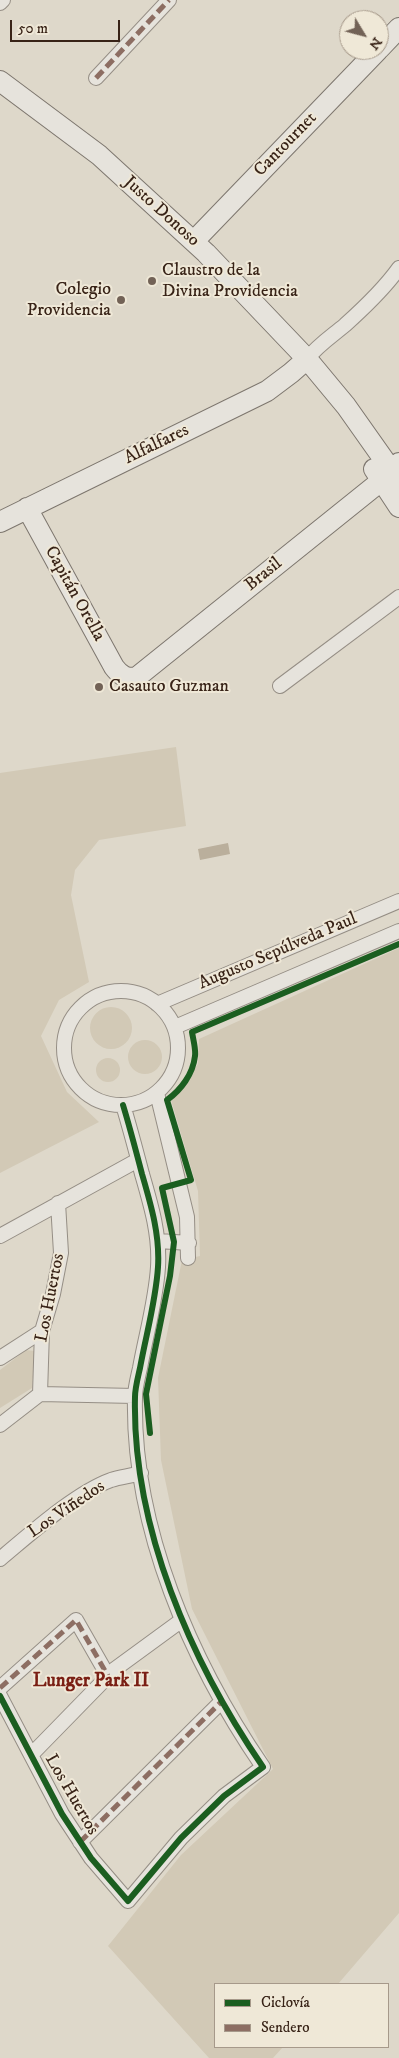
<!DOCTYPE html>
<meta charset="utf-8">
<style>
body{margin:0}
#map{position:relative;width:399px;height:2058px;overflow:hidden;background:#ded8ca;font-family:"IM FELL DW Pica",serif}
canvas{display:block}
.legend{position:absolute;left:214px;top:1983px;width:175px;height:65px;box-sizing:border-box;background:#efe8d7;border:1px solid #a6998a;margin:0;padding:6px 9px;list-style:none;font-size:15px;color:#382317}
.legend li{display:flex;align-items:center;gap:10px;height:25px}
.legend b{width:25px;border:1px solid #a6998a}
.north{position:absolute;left:339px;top:10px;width:50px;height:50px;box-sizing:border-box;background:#efe8d7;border:1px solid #a6998a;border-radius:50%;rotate:127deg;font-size:14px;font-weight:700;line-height:20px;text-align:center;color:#382317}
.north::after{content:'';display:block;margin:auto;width:18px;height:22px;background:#726256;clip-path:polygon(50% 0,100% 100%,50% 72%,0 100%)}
.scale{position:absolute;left:10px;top:20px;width:110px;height:22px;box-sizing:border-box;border:2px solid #382317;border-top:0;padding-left:6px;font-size:15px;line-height:18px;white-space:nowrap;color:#382317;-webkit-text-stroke:4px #efe8d7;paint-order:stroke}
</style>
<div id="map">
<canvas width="399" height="2058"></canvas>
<ul class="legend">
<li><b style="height:6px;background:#1b5e20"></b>Ciclovía</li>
<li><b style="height:6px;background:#8d6e63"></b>Sendero</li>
</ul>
<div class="north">N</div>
<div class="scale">50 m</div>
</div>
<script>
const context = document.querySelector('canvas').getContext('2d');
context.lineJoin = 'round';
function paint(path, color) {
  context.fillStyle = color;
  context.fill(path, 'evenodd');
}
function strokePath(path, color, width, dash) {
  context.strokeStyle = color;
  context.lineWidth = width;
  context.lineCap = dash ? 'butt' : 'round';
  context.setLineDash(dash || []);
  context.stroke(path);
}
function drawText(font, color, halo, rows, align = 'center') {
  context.font = font + ' "IM FELL DW Pica",serif';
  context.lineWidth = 4;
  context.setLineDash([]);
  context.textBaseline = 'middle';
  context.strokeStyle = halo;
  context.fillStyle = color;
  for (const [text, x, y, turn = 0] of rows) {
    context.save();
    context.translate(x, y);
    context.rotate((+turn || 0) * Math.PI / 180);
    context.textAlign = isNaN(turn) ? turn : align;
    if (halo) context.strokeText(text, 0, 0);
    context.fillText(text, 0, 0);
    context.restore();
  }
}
const green = new Path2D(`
 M176 747 186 826 99 840 75 870 71 895 89 982 59 1000 41 1036 67 1092 99 1122 0 1173V773Z
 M399 948V1913L338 1984H215V2047H283L273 2058H209L108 1946 181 1855 273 1769 192 1609 161 1460 158 1378 182 1260 200 1256 198 1191 171 1100 198 1064 199 1039Z
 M90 1028a21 21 0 1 1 42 0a21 21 0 1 1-42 0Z
 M128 1057a17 17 0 1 1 34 0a17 17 0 1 1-34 0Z
 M96 1070a12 12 0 1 1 24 0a12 12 0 1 1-24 0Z
 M26 1350 35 1351 32 1388 0 1408V1370Z`);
const water = new Path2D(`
 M228 843 230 854 200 860 198 849Z`);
const street = new Path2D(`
 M0 3 3 0
 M96 78 169 0
 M307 359C318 345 332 336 345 325 364 308 384 289 399 268
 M280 686 399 597
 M64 1048a57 57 0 1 1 114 0a57 57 0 1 1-114 0Z
 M157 1004 399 901
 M175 1027 399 931
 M157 1093 187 1217 188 1258
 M0 1236 138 1160
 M159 1241 189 1243
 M0 1358 42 1331
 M40 1394 42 1331 53 1294 61 1253 58 1203
 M0 1425 40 1394 135 1396
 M0 1559C29 1535 75 1493 111 1480 120 1477 131 1476 141 1473
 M0 1688 76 1620 108 1676
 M0 1696 62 1814 91 1858 128 1901 181 1838 224 1796 263 1767C191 1662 132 1527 135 1397 135 1388 138 1377 140 1368 146 1335 156 1300 158 1267 160 1235 151 1205 142 1174 136 1151 130 1128 123 1105
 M31 1755 115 1669 182 1620
 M80 1842 221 1702`);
const secondary = new Path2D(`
 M379 49 399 28
 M0 81 99 155 206 253 307 359 346 406 399 481
 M194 241 378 50
 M374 469 399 507
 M27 508 114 667C120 675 127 680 137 677L381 481 399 463
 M0 522 267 391 291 373 307 359`);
const quiet = new Path2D(`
 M96 78 169 0
 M0 1688 76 1620 108 1676
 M80 1842 221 1702`);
const cycleway = new Path2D(`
 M150 1433 146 1394 170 1276 174 1242 162 1188 191 1180 167 1100C181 1090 193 1074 195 1056 196 1049 193 1039 192 1032L399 944
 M0 1696 62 1814 91 1858 128 1901 181 1838 224 1796 263 1767C191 1662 132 1527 135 1397 135 1388 138 1377 140 1368 146 1335 156 1300 158 1267 160 1235 151 1205 142 1174 136 1151 130 1128 123 1105`);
const markers = [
 [152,281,5,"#726256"],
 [121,300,5,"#726256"],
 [99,687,5,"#726256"]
];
const streetNames = [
 ["Cantournet",286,145,-46],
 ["Justo Donoso",161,212,42],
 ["Alfalfares",157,445,-26],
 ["Brasil",264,575,-39],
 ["Capitán Orella",74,594,61],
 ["Augusto Sepúlveda Paul",278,952,-23],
 ["Los Huertos",51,1298,-79],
 ["Los Viñedos",67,1510,-34],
 ["Los Huertos",71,1795,60]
];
const poiNames = [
 ["Claustro de la",162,271],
 ["Divina Providencia",162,292],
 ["Colegio",111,290,"right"],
 ["Providencia",111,311,"right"],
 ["Casauto Guzman",109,687]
];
const neighbourhoodNames = [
 ["Lunger Park II",91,1682]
];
paint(green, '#d2c9b6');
paint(water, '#baaf9c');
strokePath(street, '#958e85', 16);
strokePath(secondary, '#7d766e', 22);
strokePath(street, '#e6e3dc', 14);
strokePath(secondary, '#e6e3dc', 20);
strokePath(quiet, '#8d6e63', 5, [10, 5]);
strokePath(cycleway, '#1b5e20', 6);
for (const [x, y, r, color] of markers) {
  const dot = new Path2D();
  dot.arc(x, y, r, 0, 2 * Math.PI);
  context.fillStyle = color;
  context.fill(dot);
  strokePath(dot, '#efe8d7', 2);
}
drawText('18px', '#382317', '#efe8d7', streetNames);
drawText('18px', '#382317', '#efe8d7', poiNames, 'left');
drawText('bold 19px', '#7a1f14', '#efe8d7', neighbourhoodNames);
</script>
